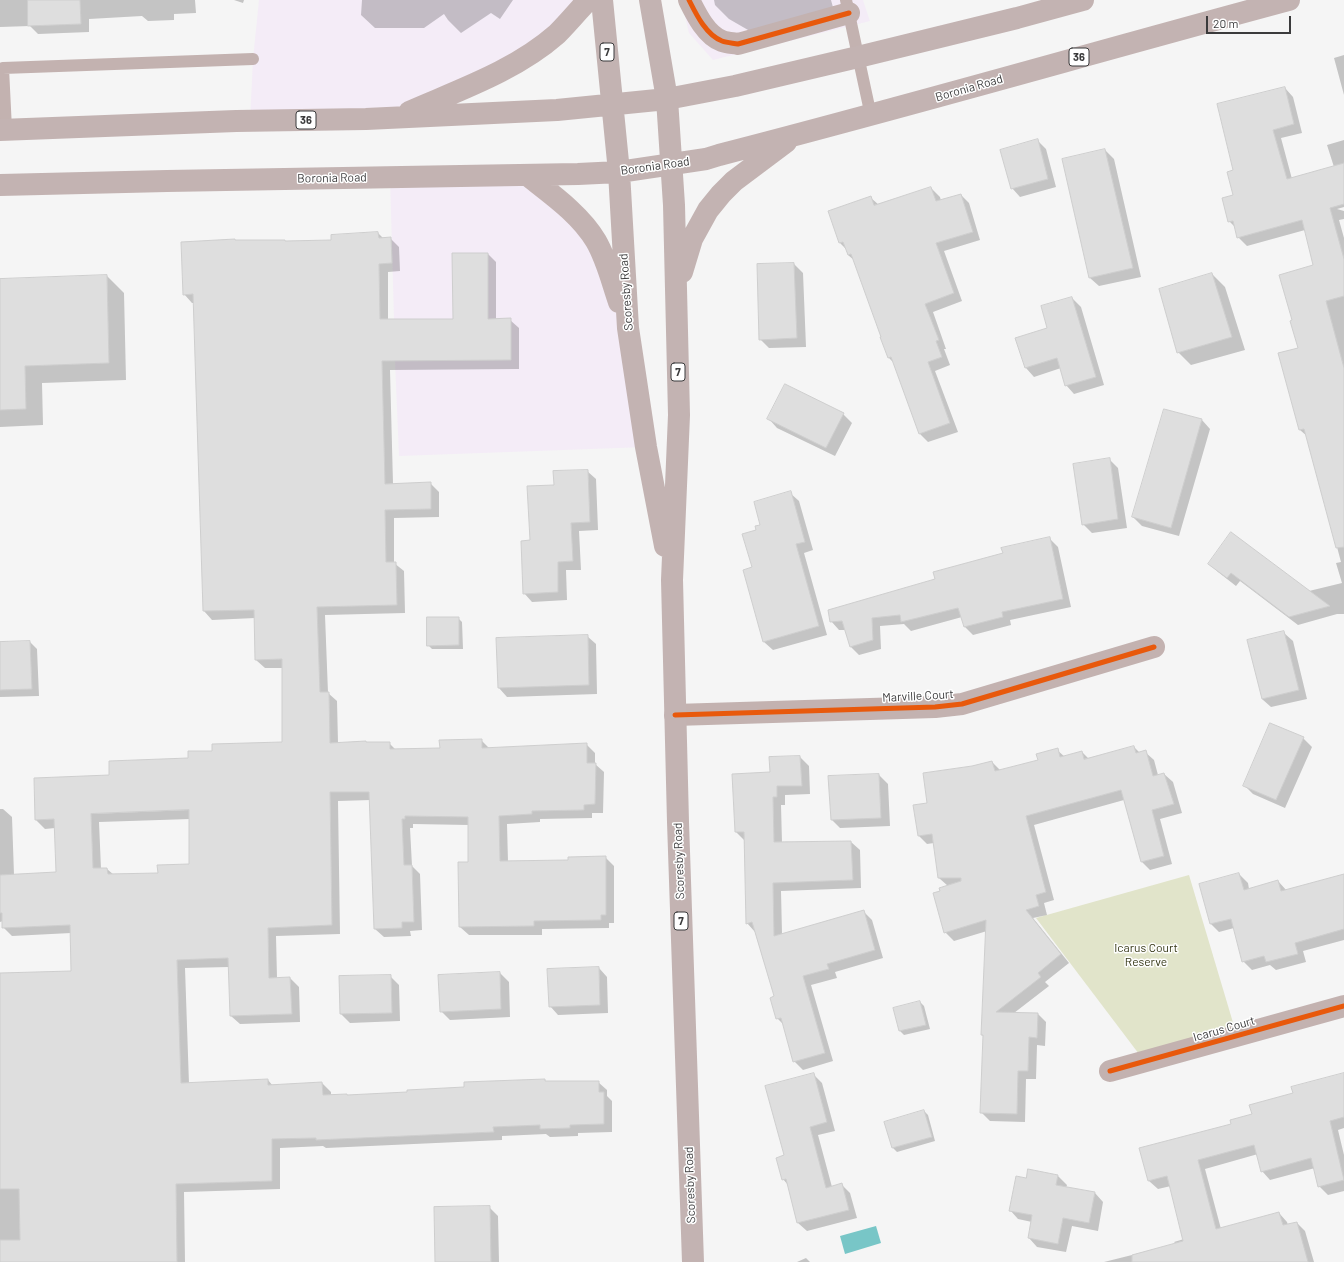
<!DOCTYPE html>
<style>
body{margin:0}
#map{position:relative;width:1344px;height:1262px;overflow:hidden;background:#f5f5f5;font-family:Barlow,sans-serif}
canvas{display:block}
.scale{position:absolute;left:1206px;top:16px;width:85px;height:18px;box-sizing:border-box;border:2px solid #3b3b3c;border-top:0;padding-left:5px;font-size:12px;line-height:14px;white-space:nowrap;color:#3b3b3c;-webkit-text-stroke:3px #fff;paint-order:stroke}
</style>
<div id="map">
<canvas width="1344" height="1262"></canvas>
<div class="scale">20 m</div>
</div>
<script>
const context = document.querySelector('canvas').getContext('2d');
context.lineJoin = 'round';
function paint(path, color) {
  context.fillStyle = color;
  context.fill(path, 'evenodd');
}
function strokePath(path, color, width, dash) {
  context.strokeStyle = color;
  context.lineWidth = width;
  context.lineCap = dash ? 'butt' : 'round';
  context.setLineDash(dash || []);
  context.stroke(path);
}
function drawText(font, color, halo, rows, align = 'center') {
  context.font = font + ' Barlow,sans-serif';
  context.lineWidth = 3;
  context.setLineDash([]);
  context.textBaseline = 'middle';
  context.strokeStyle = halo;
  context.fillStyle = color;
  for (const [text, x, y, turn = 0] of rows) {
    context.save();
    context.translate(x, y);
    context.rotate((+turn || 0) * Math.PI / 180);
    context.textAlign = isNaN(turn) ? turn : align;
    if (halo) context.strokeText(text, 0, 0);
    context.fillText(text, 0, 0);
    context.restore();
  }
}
const commercial = new Path2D(`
 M259 0H588L568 22 397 117 250 121 253 59Z
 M681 0H863L870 21 713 60 689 33Z
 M527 175 607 267 646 447 399 456 395 361 394 319 390 176Z`);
const green = new Path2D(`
 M1189 875 1237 1036 1145 1062 1036 918Z`);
const water = new Path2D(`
 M876 1226 881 1243 845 1254 840 1236Z`);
const shadow = new Path2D(`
 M0 0H195L196 13 174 14V20L148 21 142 16 89 19V32L38 34 30 26 0 27Z
 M234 0H244L243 3Z
 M362 0H513L500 19 491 13 461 33 448 20 444 14 424 28H375L361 15Z
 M714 0H831L834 11 755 34 729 19 715 5Z
 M1344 55V95L1334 58Z
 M1285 88 1293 97 1302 133 1281 138 1292 179 1334 167 1327 145 1344 140V207L1337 209 1344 211V219L1339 220 1344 238V614H1337L1298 625 1240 581 1236 586 1218 572 1209 564 1309 591 1342 583 1336 563 1341 562 1313 457 1308 437 1300 430 1299 348 1315 266 1305 230 1247 246 1238 237 1236 228 1229 221 1234 196V170Z
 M1037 140 1046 149 1056 187 1020 197 1012 188Z
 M1105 150 1114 159 1141 277 1099 286 1090 278Z
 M931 188 940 197 941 201 961 195 969 203 980 240 944 251 962 301 933 312 946 349H944L950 365 935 371 958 432 928 442 920 434 895 364 888 357 883 337 855 261 848 255 846 249 840 243 829 212 871 198 879 205Z
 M378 233 383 238H390L399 247 400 271 388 272V320H454L488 254 496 262V320H510L519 328V369L390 370 393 484 430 483 439 492V517L394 518V563L404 571 405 613 325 615 328 693 337 701 338 743H389L396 750 441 749 481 740 490 749 586 744 595 753V764L604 772 603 813H592V818L540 819V822L507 824 508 862 569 861 605 857 614 866V923H609V928L542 929V935H469L460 927 469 862V825L413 824V828H410L412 866 420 874 422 930 410 931 411 936 384 937 375 929 371 800 338 801 340 934 276 936 277 978H290L299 987 300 1022 240 1024 231 1016 229 967 185 968 189 1084 268 1080 273 1086 322 1083 331 1092V1095L348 1096 408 1093 545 1080 546 1082H598L607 1090V1096L612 1101V1132L578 1133V1136L550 1137 546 1134 502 1136V1140L326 1148 323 1146 280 1148V1189L184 1192 185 1262H0V974L72 972 71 933 12 936 3 927V921L0 922V809H3L12 817 14 875 57 873 55 828 45 829 36 820 35 779 110 776 189 759 213 752 283 743V668H265L256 660 255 618 212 620 204 611 194 303H192L184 294 286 242 332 241ZM190 819V864L159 874 114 875 107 869H101L99 822Z
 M794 264 803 273 806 347 769 348 760 339Z
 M1212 274 1225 287 1245 350 1191 365 1178 352Z
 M107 276 124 293 126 380 42 383 43 425 0 427V280Z
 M1072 298 1081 307 1104 385 1074 394 1066 385 1061 368 1034 377 1026 368 1017 339 1049 329Z
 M1165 410 1202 420 1210 429 1179 536 1142 526 1133 517Z
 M843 414 852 423 835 456 777 428 769 419Z
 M1109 459 1118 468 1127 528 1092 533 1083 524Z
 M587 471 596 479 598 530 579 531 581 570H566L567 600 532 602 524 593 531 541Z
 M790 493 799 501 813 550 804 553 827 635 773 650 764 642 744 571 753 568 757 531Z
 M1049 538 1058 547 1071 607 1010 620 1011 625 973 635 965 627 962 617 911 631 904 624 880 626 881 649 859 655 850 646 845 630H839L831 621 1004 554Z
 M458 618 462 622 463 649H432L428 645Z
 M1284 633 1293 641 1307 699 1271 707 1262 699Z
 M587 636 596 644 597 694 507 697 499 688Z
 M30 642 37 649 39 696 0 697V643Z
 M1270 724 1303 738 1312 747 1285 808 1253 794 1244 785Z
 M1134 747 1140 753 1145 752 1154 760 1158 775 1164 774 1173 782 1182 813 1160 819 1172 864 1150 870 1142 862 1124 800 1034 825 1054 900 1044 903 1047 915 1033 918 1069 963 1045 982 1049 986 1014 1013 1038 1014 1046 1022 1045 1046 1037 1045 1036 1079H1026L1025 1122 990 1121 981 1112 984 1037 982 1035 987 931 954 941 945 932 941 891 948 886 939 878 934 843 927 844 919 836 929 804 972 767 992 762 1001 771 1039 761 1057 750 1065 757 1082 752 1089 759Z
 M800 757 809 766 810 794 785 795V805H781L782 843 851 842 860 850 861 888 781 891 782 934 863 911 872 920 883 958 835 972 837 978 811 985 833 1061 803 1070 794 1061 784 1025 777 1018 775 997 755 932 747 923 744 840 736 832 771 773 770 758Z
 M879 775 888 784 890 826 840 828 832 820Z
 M1239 874 1248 883 1249 889 1278 881 1287 891 1344 875V940L1303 951 1306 962 1276 970 1270 965 1252 970 1243 961 1234 928 1219 932 1210 923Z
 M599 968 607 977 608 1013 558 1015 550 1006Z
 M500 973 509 982 510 1017 450 1020 441 1011Z
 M390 976 399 985 400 1021 350 1023 341 1014Z
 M920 1002 924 1006 930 1029 904 1035 900 1031Z
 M813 1074 822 1083 835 1131 818 1135 832 1187 841 1184 850 1193 857 1218 807 1231 798 1223 788 1185 783 1179 786 1156Z
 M1344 1074V1128L1338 1130 1344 1155V1191L1328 1195 1319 1186 1315 1168 1270 1180 1262 1171 1258 1154 1205 1169 1221 1229 1279 1213 1287 1222 1288 1225 1297 1223 1305 1231 1314 1262H1104L1176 1244 1174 1242 1184 1239 1171 1186 1158 1189 1149 1181 1141 1149 1233 1125 1294 1094Z
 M924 1111 928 1115 935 1141 897 1152 893 1148 886 1122Z
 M1028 1170 1058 1176 1067 1185 1066 1188 1095 1193 1103 1202 1098 1231 1072 1226 1066 1252 1037 1247 1029 1238 1032 1222 1018 1219 1010 1210 1027 1179Z
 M489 1207 498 1216 499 1262H436Z
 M806 1258 810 1262H797Z`);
const building = new Path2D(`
 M28 0H80L81 24 28 26Z
 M1285 87 1294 124 1273 130 1287 179 1344 163V204L1330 208 1344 259V296L1326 301 1344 368V547L1336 548 1304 429 1299 430 1278 353 1298 348 1290 321 1292 320 1279 275 1313 265 1302 220 1237 238 1233 221 1228 222 1222 198 1233 195 1227 172 1233 170 1217 104Z
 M1038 139 1048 179 1011 189 1000 150Z
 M1105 149 1133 268 1089 278 1062 159Z
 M931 187 936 201 961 194 973 232 936 243 954 293 925 304 939 340 936 341 942 357 928 362 950 423 919 434 891 357 888 358 880 337H881L851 254 848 255 843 242 839 243 828 211 871 196 874 205Z
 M378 232 379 238 391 237 392 263 379 264 380 319H453L452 253H488V319L511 318V360L382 361 385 484 431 482V509L385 510 386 562H396L397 605 317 607 320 692H329L330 743 366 741V742H390V749L440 748 439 740 482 739V748L587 743V763H596L595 804 584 805V810L532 811V814L499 816 500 861 568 860V857L606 856V915H601V920L534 921V926L459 927 458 862H468V817L405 816V819H402L404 865H412L414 922H402V928L374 929 369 792H330L332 925 268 928 269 978 290 977 292 1014 230 1016 228 958 177 960 181 1083 268 1079V1085L322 1082 323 1095 347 1094V1095L407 1092V1090L464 1087V1082L545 1079V1081H599V1092H604V1124L570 1125V1128L540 1129V1125L493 1127 494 1132 316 1140V1138L272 1139V1181L176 1184 177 1262H0V1240H20L19 1189H0V973L71 971 70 925 2 928V913H0V875L56 872 54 819 35 820 34 778 109 775V761L188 758V751H212V744L282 742V659L255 660 254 610 203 611 193 294 183 295 181 242 235 239V240H285V241L331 240V235ZM189 810V864L157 865 158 873 108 874 107 868H93L91 814Z
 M794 263 797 338 759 340 757 264Z
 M1212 273 1232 337 1177 353 1159 289Z
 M107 275 109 363 25 366 26 409 0 410V279Z
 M1072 297 1096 377 1065 386 1057 358 1025 368 1015 338 1047 328 1041 306Z
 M785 384 844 413 826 448 767 419Z
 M1164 409 1202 419 1171 528 1132 517Z
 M1110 458 1118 519 1082 525 1073 464Z
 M588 470 590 522 571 523 573 561 558 562V592L523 594 521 541 530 540 527 486 554 485 553 471Z
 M791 491 805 542 796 544 819 626 763 642 743 570 752 567 742 534 756 530 755 526 760 525 754 502Z
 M1231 532 1330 606 1289 617 1231 573 1227 578 1208 564Z
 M1050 537 1063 599 1002 612 1003 617 964 627 958 608 901 622 900 615 872 618 873 640 850 647 842 621 830 622 828 610 935 579 933 572 1003 553 1001 548Z
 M427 617H459V645L427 646Z
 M1284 631 1299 690 1262 699 1247 640Z
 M588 635 589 685 498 688 496 638Z
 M30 641 32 689 0 690V642Z
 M1270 723 1304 737 1276 800 1243 786Z
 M1134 746 1136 753 1146 750 1153 776 1164 773 1174 804 1152 810 1164 856 1141 862 1121 790 1026 816 1046 892 1036 895 1039 906 1026 910 1061 954 1038 973 1041 977 996 1012 1038 1013 1037 1038 1029 1037 1028 1071H1018L1017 1114 980 1113 983 1035H981L986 920 944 933 933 893 940 891 939 888 961 881V878H938L932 834 918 836 913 805 927 803 923 773 972 766 992 761 995 771 1038 760 1036 754 1058 748 1060 757 1082 751 1084 759Z
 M800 756 802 786H777V797H773L774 842 851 841 853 880 773 883 774 936 864 910 875 950 827 964 829 969 803 976 825 1053 793 1062 781 1018 776 1019 770 998 774 996 752 922 746 924 744 832H735L732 774 770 772 769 757Z
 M879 774 881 818 831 820 828 776Z
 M1239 873 1244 890 1278 880 1281 891 1344 874V929L1295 943 1298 954 1266 962 1264 956 1242 962 1231 919 1210 924 1199 884Z
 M599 967 600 1005 549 1007 547 969Z
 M500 972 501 1009 440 1012 438 975Z
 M391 975 392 1013 340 1014 339 976Z
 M920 1001 926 1025 899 1031 893 1008Z
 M814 1073 827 1122 810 1127 826 1188 842 1183 849 1210 797 1223 786 1179 782 1180 776 1158 784 1155 765 1086Z
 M1344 1073V1117L1330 1121 1344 1180 1318 1187 1311 1158 1261 1172 1254 1145 1198 1160 1216 1229 1279 1212 1283 1225 1297 1222 1308 1262H1132V1255L1183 1241 1167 1176 1148 1181 1139 1148 1231 1124 1230 1120 1252 1114 1249 1105 1293 1093 1291 1087Z
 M924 1110 932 1137 892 1148 884 1122Z
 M1028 1169 1058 1175 1056 1185 1095 1192 1089 1223 1063 1218 1058 1244 1028 1238 1032 1215 1009 1211 1016 1176 1026 1178Z
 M490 1206 491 1262H435L434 1207Z`);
const lane = new Path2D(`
 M846 0 871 116
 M6 129 3 68 253 59`);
const street = new Path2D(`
 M689 0C696 14 706 35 722 41 727 43 733 43 738 44L849 13
 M675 715 935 707 962 704 1154 647
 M1110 1071 1344 1006`);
const primary = new Path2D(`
 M602 0 619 172 628 328 646 447 665 546
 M650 0 667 99 674 205 679 415 672 580 678 822 693 1262
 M409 112C459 90 515 71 557 34 568 23 578 11 588 0
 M0 130 236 121 366 119 557 110 667 99 735 86 858 57 1017 18 1083 0
 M527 175C551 194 580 214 596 241 607 260 612 282 619 302
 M0 185 167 181 578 174 619 172 706 159 719 155C910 106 1099 51 1289 0
 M682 272 692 239 708 210 721 194 734 181 786 142`);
const cycleway = new Path2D(`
 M689 0C696 14 706 35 722 41 727 43 733 43 738 44L849 13
 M675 715 935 707 962 704 1154 647
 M1110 1071 1344 1006`);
const shields = [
 [607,52,14],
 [1079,57,20],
 [306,120,20],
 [678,372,14],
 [681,921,14]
];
const shieldNames = [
 ["7",607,52],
 ["36",1079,57],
 ["36",306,120],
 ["7",678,372],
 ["7",681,921]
];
const streetNames = [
 ["Boronia Road",969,88,-16],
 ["Boronia Road",655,166,-8],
 ["Boronia Road",332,178,-1],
 ["Scoresby Road",626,292,-94],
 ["Marville Court",918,696,-3],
 ["Scoresby Road",679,861,-92],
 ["Icarus Court",1224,1029,-16],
 ["Scoresby Road",690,1185,-92]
];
const parkNames = [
 ["Icarus Court",1146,948],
 ["Reserve",1146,962]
];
paint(commercial, '#f4ecf7');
paint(green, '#e1e4ca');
paint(water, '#78c6c7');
paint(shadow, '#0003');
paint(building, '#dedede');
strokePath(building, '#cecece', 1);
strokePath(lane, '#c3b2b0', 12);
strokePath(street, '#c3b2b0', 22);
strokePath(primary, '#c3b3b2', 22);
strokePath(cycleway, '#e8590c', 5);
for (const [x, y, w] of shields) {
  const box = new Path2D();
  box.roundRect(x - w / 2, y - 9, w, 18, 3);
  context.fillStyle = '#fff';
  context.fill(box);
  strokePath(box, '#3b3b3c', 1);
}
drawText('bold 11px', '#3b3b3c', null, shieldNames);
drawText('12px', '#3b3b3c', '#fff', streetNames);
drawText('12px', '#363817', '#fff', parkNames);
</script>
